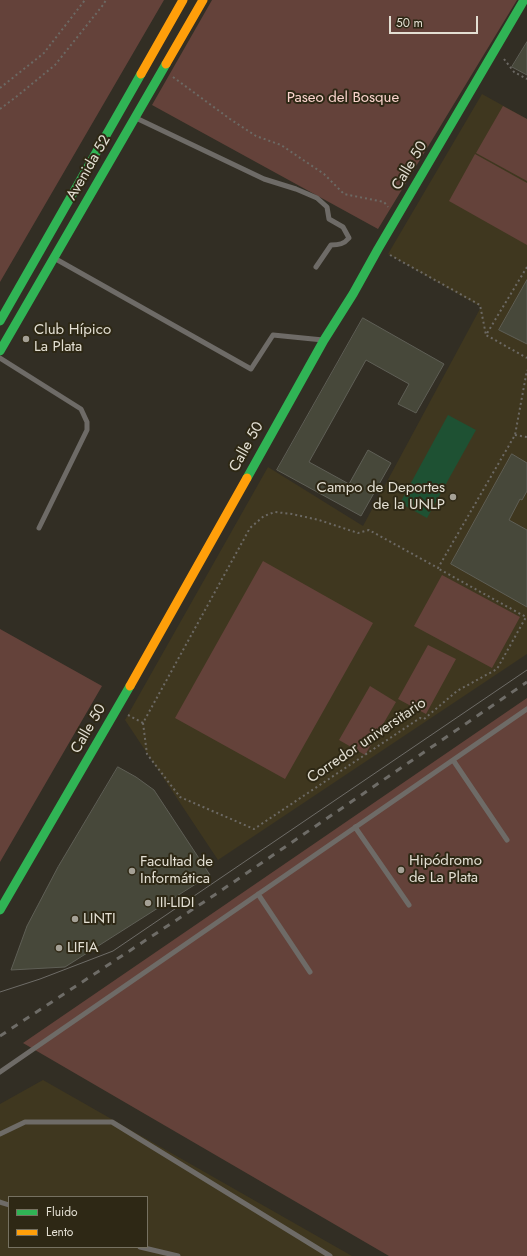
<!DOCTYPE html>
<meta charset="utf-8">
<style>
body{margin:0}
#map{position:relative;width:527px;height:1256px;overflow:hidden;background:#322e24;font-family:Jost,sans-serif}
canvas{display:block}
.legend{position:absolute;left:8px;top:1196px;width:140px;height:52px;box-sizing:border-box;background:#2e2815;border:1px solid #767161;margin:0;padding:5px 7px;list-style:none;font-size:12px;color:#e3dfd3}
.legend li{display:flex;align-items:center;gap:8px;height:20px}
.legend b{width:20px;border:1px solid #767161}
.scale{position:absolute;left:389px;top:16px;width:89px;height:18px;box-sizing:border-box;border:2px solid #e3dfd3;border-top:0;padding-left:5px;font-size:12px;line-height:14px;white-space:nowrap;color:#e3dfd3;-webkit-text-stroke:3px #2e2815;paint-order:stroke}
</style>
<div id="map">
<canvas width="527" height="1256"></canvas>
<ul class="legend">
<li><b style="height:5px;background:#30b455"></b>Fluido</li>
<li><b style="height:5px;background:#ff9f0a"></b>Lento</li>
</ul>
<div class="scale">50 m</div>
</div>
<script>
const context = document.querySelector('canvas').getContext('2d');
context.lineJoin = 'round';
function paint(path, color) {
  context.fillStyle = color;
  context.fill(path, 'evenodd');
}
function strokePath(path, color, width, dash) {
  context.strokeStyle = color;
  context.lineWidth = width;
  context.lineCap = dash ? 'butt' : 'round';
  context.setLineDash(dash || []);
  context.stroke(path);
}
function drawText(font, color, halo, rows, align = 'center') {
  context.font = font + ' Jost,sans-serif';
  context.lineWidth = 4;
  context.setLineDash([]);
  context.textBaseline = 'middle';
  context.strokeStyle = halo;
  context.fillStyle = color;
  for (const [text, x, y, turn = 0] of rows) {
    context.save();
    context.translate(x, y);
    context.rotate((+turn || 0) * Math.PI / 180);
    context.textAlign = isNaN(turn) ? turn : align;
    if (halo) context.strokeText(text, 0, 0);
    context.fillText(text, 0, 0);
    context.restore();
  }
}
const built = new Path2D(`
 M482 94 527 119V654L218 860 125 720 268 467 363 526 481 307 388 254Z
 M43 1080 352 1256H0V1104ZM9 1197H147V1247H9Z`);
const green = new Path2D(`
 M0 0H164L0 282Z
 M212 0H517L378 229 152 105Z
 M503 106 527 119V181L476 153Z
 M475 154 527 183V245L449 201Z
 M263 561 373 623 285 779 175 718Z
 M442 575 520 617 492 668 414 626Z
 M0 629 102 686 0 862Z
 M428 645 456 659 426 714 398 699Z
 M370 686 396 702 365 755 339 740Z
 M527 698V1256H389L23 1043Z`);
const water = new Path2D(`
 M448 415 476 430 427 518 400 503Z`);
const building = new Path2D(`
 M527 42V75L512 67Z
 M527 280V344L499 330Z
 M363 318 444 364 416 413 398 404 409 384 366 360 309 462 349 484 368 450 391 463 361 516 277 470Z
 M512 454 527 463V491L522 500 520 499 509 520 527 530V607L451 564Z
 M118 767 136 777 154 790 210 875 65 967 11 970 27 926 58 867Z`);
const path = new Path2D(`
 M504 59 514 72 527 79
 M173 77 230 119 256 136 281 145 324 174 344 194 384 202 388 207
 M0 88 44 53 85 0
 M0 109 16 97 55 65 103 5 106 0
 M390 255 480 305 486 335
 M527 267 486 335 527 358
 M515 435 527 437
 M128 715 143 723 250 528 264 516 275 512 292 514 319 520 358 533 369 530 438 568 515 435 527 370
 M143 723 147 754 180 797 254 829 420 718 424 719 457 691 497 669 526 617 439 569`);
const lane = new Path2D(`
 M136 118 264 179 296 189 317 198 327 207 329 219 343 227 349 238C344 244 339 245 331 245L316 267
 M54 258 251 369 273 335 323 340
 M0 358 81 409 87 422V430L39 528
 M453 760 507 840
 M355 827 409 905
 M258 894 310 972
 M0 1072 527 709
 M0 1134 25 1122H112L330 1256
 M0 1202 9 1205
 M140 1247 178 1256`);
const fast = new Path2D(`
 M0 321 141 74
 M0 351 166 64
 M247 478 324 340 353 294 378 249 524 0
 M0 910 130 686`);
const slow = new Path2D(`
 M166 64 203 0
 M141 74 183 0
 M130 686 247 478`);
const tram = new Path2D(`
 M0 992 40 979 113 951 527 670`);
const rail = new Path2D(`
 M0 1036 216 894 527 682`);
const markers = [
 [26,339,4,"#a5a196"],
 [453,497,4,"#a5a196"],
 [401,870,4,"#a5a196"],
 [132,871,4,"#a5a196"],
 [148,903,4,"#a5a196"],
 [75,919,4,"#a5a196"],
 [59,948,4,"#a5a196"]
];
const parkNames = [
 ["Paseo del Bosque",343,98]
];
const streetNames = [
 ["Calle 50",410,166,-59],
 ["Avenida 52",89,168,-60],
 ["Calle 50",247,447,-61],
 ["Calle 50",89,729,-60],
 ["Corredor universitario",367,741,-34]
];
const poiNames = [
 ["Club Hípico",34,330],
 ["La Plata",34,347],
 ["Campo de Deportes",445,488,"right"],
 ["de la UNLP",445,505,"right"],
 ["Hipódromo",409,861],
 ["de La Plata",409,878],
 ["Facultad de",140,862],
 ["Informática",140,879],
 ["III-LIDI",156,903],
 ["LINTI",83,919],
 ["LIFIA",67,948]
];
paint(built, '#3f371f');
paint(green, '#64423a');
paint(water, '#1e5133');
paint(building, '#47483a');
strokePath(building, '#5f5f56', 1);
strokePath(path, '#6c6964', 2, [2, 3]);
strokePath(lane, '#6e6b67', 5);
strokePath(fast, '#30b455', 9);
strokePath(slow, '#ff9f0a', 9);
strokePath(tram, '#6e6c67', 1);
strokePath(rail, '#6e6c67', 3, [7, 7]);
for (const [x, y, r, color] of markers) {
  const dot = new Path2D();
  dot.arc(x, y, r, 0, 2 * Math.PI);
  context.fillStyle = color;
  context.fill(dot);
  strokePath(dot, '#2e2815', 1.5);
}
drawText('15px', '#fad4cd', '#2e2815', parkNames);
drawText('15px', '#e3dfd3', '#2e2815', streetNames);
drawText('15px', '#e3dfd3', '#2e2815', poiNames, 'left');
</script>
